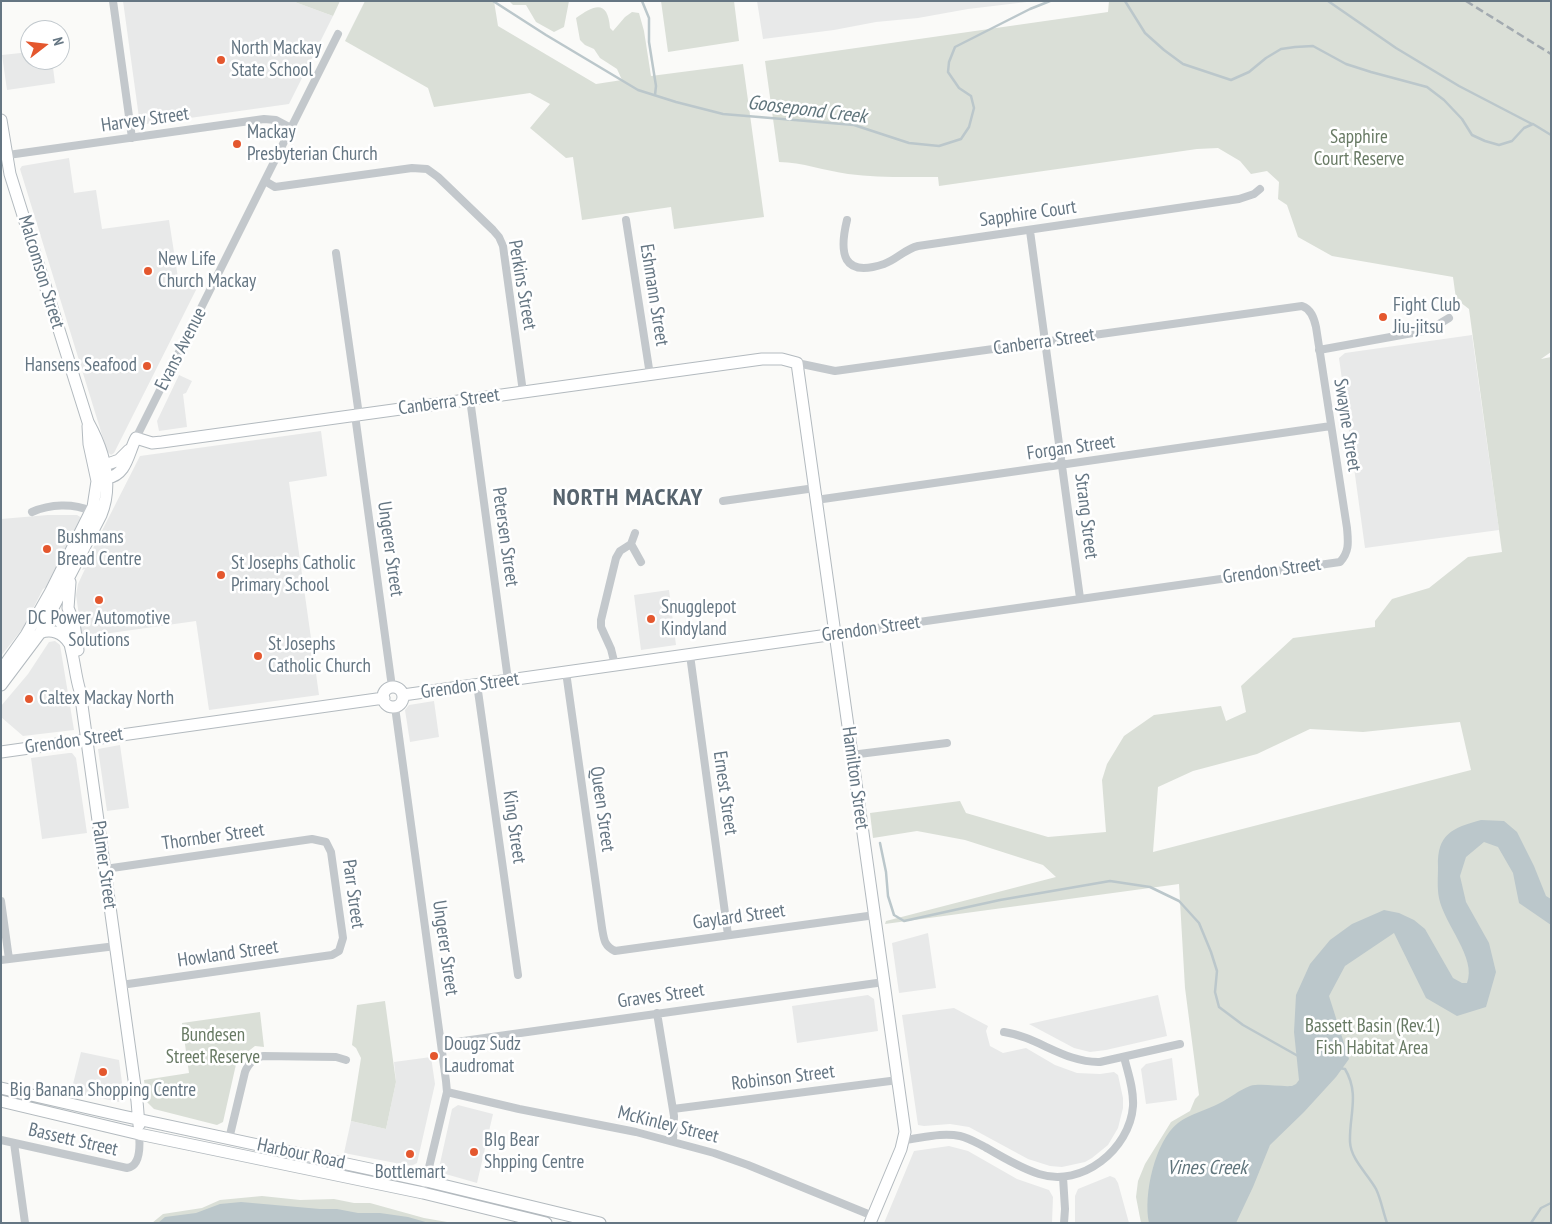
<!DOCTYPE html>
<style>
body{margin:0}
#map{position:relative;width:1552px;height:1224px;overflow:hidden;background:#fafaf8;font-family:"PT Sans Narrow",sans-serif}
canvas{display:block}
.frame{position:absolute;inset:0;border:2px solid #657683;pointer-events:none}
.north{position:absolute;left:20px;top:20px;width:50px;height:50px;box-sizing:border-box;background:#fff;border:1px solid #c1c8cd;border-radius:50%;rotate:74deg;font-size:14px;font-weight:700;line-height:20px;text-align:center;color:#657683}
.north::after{content:'';display:block;margin:auto;width:18px;height:22px;background:#e4572e;clip-path:polygon(50% 0,100% 100%,50% 72%,0 100%)}
</style>
<div id="map">
<canvas width="1552" height="1224"></canvas>
<div class="frame"></div>
<div class="north">N</div>
</div>
<script>
const context = document.querySelector('canvas').getContext('2d');
context.lineJoin = 'round';
function paint(path, color) {
  context.fillStyle = color;
  context.fill(path, 'evenodd');
}
function strokePath(path, color, width, dash) {
  context.strokeStyle = color;
  context.lineWidth = width;
  context.lineCap = dash ? 'butt' : 'round';
  context.setLineDash(dash || []);
  context.stroke(path);
}
function drawText(font, color, halo, rows, align = 'center') {
  context.font = font + ' "PT Sans Narrow",sans-serif';
  context.lineWidth = 5;
  context.setLineDash([]);
  context.textBaseline = 'middle';
  context.strokeStyle = halo;
  context.fillStyle = color;
  for (const [text, x, y, turn = 0] of rows) {
    context.save();
    context.translate(x, y);
    context.rotate((+turn || 0) * Math.PI / 180);
    context.textAlign = isNaN(turn) ? turn : align;
    if (halo) context.strokeText(text, 0, 0);
    context.fillText(text, 0, 0);
    context.restore();
  }
}
const built = new Path2D(`
 M123 1H292L333 16 289 104 140 125Z
 M757 1H1035L968 9 918 18 876 22 834 30 763 39Z
 M30 52V60H52L55 83 7 90 2 55Z
 M69 158 74 193 96 190 102 229 169 220 178 278 197 288 114 453 111 455 107 451 20 169 22 166Z
 M1472 335 1499 530 1365 548 1339 358 1345 353Z
 M179 375 192 381 186 393 183 394 187 427 159 431 157 421Z
 M321 431 327 476 289 482 319 695 209 710 196 621 82 637 76 595 78 584 85 569 82 570 140 456Z
 M48 515H77L82 518 47 587 43 589 23 628 1 656V519Z
 M669 590 676 645 641 650 634 595Z
 M55 641 60 645 74 730 23 736 1 717V706L28 674 49 642Z
 M434 701 439 737 410 742 405 710 409 705Z
 M120 745 129 808 107 811 98 749Z
 M69 753H72L76 758 87 833 42 839 31 758Z
 M928 933 936 988 899 993 892 943Z
 M868 995 874 999 878 1031 797 1043 792 1006Z
 M1158 995 1167 1036 1106 1050 1090 1052 1074 1048 1029 1024Z
 M954 1008 988 1026 986 1031 990 1046 1003 1053 1026 1048 1055 1065 1077 1073 1100 1074 1114 1072 1118 1075 1123 1098V1108L1118 1128 1108 1145 1092 1158 1085 1162 1062 1167 1050 1166 1028 1159 969 1127 950 1124 924 1126 918 1125 902 1015Z
 M81 1052 119 1060 124 1098 119 1102 71 1092Z
 M431 1057 435 1084 417 1163 411 1166 344 1153 351 1121 386 1129 396 1082 394 1062Z
 M1172 1058 1177 1100 1146 1104 1141 1069 1146 1064Z
 M458 1105 493 1114 477 1183 442 1173 439 1168 452 1109Z
 M949 1146 968 1151 1017 1179 1049 1190 1053 1197 1052 1223H884L914 1151Z
 M1110 1176 1115 1178 1118 1183 1129 1223H1075V1196L1078 1189Z`);
const green = new Path2D(`
 M292 1H340L333 16Z
 M365 1H494L498 26 596 84 622 80 617 69 600 58 594 49 585 45 580 40 576 18C595 4 608 0 610 28L613 31 625 17 632 12 639 13 644 31 651 76 743 64 764 217 674 229 671 207 582 220 573 157 566 158 530 128 550 104 530 93 434 107 428 88 345 41Z
 M509 1H569L564 27 554 32 536 22 526 5H513Z
 M661 1H734L739 41 668 52Z
 M1109 1H1551V352L1541 359 1551 357V1223H1141L1136 1197 1138 1181 1145 1164 1171 1122 1190 1111 1195 1099 1199 1095 1185 988 1179 884 885 924 886 921 1056 877 1043 865 965 840 917 831 873 838 870 813 960 801 966 813 1048 837 1106 832 1102 780 1107 764 1124 736 1154 715 1221 706 1226 721 1246 712 1241 686 1293 638 1375 627V621L1392 599 1429 588 1468 557 1502 552 1469 309 1456 299 1453 277 1332 256 1298 237 1287 205 1278 199 1279 182 1267 171 1251 174 1240 161 1218 148 1197 149 939 186 938 177C908 177 877 178 848 174 825 171 802 162 779 162L765 61 1108 12ZM1460 722 1471 770 1153 852 1158 787 1193 771 1257 754 1310 729 1363 732Z
 M385 1001 396 1082 386 1129 351 1121 361 1058 356 1048 352 1045 357 1005Z
 M260 1012 264 1047 255 1046 237 1060 223 1122 217 1125 154 1109 147 1102 144 1080 189 1073 182 1023Z
 M262 1196 300 1200 334 1199 354 1203H370L424 1218 453 1223H152L163 1214 202 1208 220 1200Z`);
const water = new Path2D(`
 M1481 820 1504 821 1517 832 1534 866 1546 896 1551 899V925L1519 903 1513 873 1498 847 1484 842 1466 857 1460 876 1466 902 1489 943 1496 972 1486 1007 1457 1016 1426 998 1394 933 1345 966 1329 996 1349 1059 1336 1077 1304 1112 1270 1145 1253 1187 1236 1223H1149C1143 1195 1155 1141 1178 1123 1190 1114 1207 1110 1220 1103 1230 1098 1239 1090 1250 1086 1261 1083 1280 1087 1292 1086L1296 1084 1299 1080 1294 1032 1296 995 1310 964 1330 940 1352 924 1384 910 1399 913 1414 920 1425 929 1453 978 1462 983H1467C1477 958 1444 924 1439 898 1437 888 1438 877 1438 867 1437 834 1452 828 1481 820Z
 M241 1202 320 1209H337L358 1213H380L408 1217 429 1223H158L165 1217 196 1213 220 1204Z`);
const stream = new Path2D(`
 M493 1 546 35 638 90 676 102 723 114 854 125 909 143 939 146 961 139 969 127 974 108 971 96 959 88 948 72 949 62 955 47 1030 9 1050 1
 M642 1 649 18V42L656 86 655 95
 M1125 1 1145 33 1164 50 1183 64 1231 80 1249 72 1266 58 1281 49 1295 47 1313 46 1346 64 1371 72 1427 87 1444 100 1462 119 1472 135 1485 141 1499 145 1512 141 1524 128 1533 124 1551 135
 M1328 1 1396 48 1459 86 1532 124
 M880 843 886 872 888 896 894 915 904 921 1000 900 1110 881 1150 887 1179 901 1199 923 1211 952 1217 971 1215 992 1219 1007 1243 1025 1298 1056
 M1339 1068 1345 1069C1360 1094 1349 1115 1350 1142 1351 1160 1368 1174 1376 1189 1381 1199 1383 1212 1387 1223
 M1531 1223 1541 1208 1551 1203`);
const street = new Path2D(`
 M113 1 132 138
 M1 156 264 119 276 120 291 128
 M265 181 275 187 412 168 427 169 438 177 493 230 499 237 503 246 523 392
 M626 220 650 375
 M847 220C839 253 842 278 884 264 896 260 905 249 918 246L1239 199 1254 194 1260 189
 M1030 231 1080 598
 M336 253 359 415
 M1319 350 1429 330 1449 318
 M797 363 835 371 1302 306C1311 309 1314 318 1316 327L1347 528C1348 541 1350 551 1340 562L835 634
 M470 399 508 680
 M355 415 392 687
 M136 438 338 34
 M816 500 1331 426
 M723 501 815 488
 M32 512C50 504 73 503 91 511
 M631 544 635 533
 M690 655 728 935
 M615 665 611 649 601 627V620L616 558 620 551 631 544 641 562
 M566 672 602 928C604 939 604 946 615 951L875 915
 M477 684 518 975
 M395 707 446 1081 447 1092 425 1184
 M851 755 947 743
 M105 869 312 839 326 842 331 852 343 938 339 951 332 955 121 985
 M1 901 9 959
 M1 960 116 946
 M657 1013 674 1116 673 1141
 M1004 1032C1038 1037 1065 1063 1100 1062L1180 1044
 M442 1044 884 982
 M447 1092 519 1109 636 1132 714 1153 748 1165 873 1216
 M673 1109 898 1080
 M229 1139 245 1072C249 1062 254 1059 263 1056L336 1057 346 1060
 M1 1140 127 1168C141 1166 140 1145 139 1134
 M904 1140C922 1138 942 1132 960 1136 969 1138 977 1143 985 1147 1002 1157 1020 1168 1039 1174 1082 1188 1130 1149 1133 1106 1134 1089 1128 1073 1124 1057
 M14 1143 25 1223
 M1063 1177 1065 1209 1064 1223`);
const secondary = new Path2D(`
 M1 120 10 174 88 422C104 451 114 483 101 515L40 633 1 685
 M95 466 107 478C127 475 128 453 136 438L152 443 162 442 762 359H782L797 363 905 1132 901 1149 870 1223
 M102 471 105 465 119 460 129 450
 M70 582 68 608 74 623 78 650
 M41 609C75 618 71 664 80 691L137 1101 139 1125
 M40 633C51 628 63 633 69 643
 M1 670 26 635 51 591 93 507 97 481 89 444 88 426
 M383 697a10 10 0 1 1 20 0a10 10 0 1 1-20 0Z
 M403 695 835 634
 M1 752 384 698
 M1 1088 123 1116 426 1181 600 1223
 M1 1101 139 1134 423 1193 546 1223`);
const rail = new Path2D(`
 M1466 1 1551 54`);
const markers = [
 [221,60,5,"#e4572e"],
 [237,144,5,"#e4572e"],
 [148,271,5,"#e4572e"],
 [1383,317,5,"#e4572e"],
 [147,366,5,"#e4572e"],
 [47,549,5,"#e4572e"],
 [221,575,5,"#e4572e"],
 [99,600,5,"#e4572e"],
 [651,619,5,"#e4572e"],
 [258,656,5,"#e4572e"],
 [29,699,5,"#e4572e"],
 [434,1056,5,"#e4572e"],
 [103,1072,5,"#e4572e"],
 [474,1152,5,"#e4572e"],
 [410,1154,5,"#e4572e"]
];
const poiNames = [
 ["North Mackay",231,49],
 ["State School",231,71],
 ["Mackay",247,133],
 ["Presbyterian Church",247,155],
 ["New Life",158,260],
 ["Church Mackay",158,282],
 ["Fight Club",1393,306],
 ["Jiu-jitsu",1393,328],
 ["Hansens Seafood",137,366,"right"],
 ["Bushmans",57,538],
 ["Bread Centre",57,560],
 ["St Josephs Catholic",231,564],
 ["Primary School",231,586],
 ["Snugglepot",661,608],
 ["Kindyland",661,630],
 ["DC Power Automotive",99,619,"center"],
 ["Solutions",99,641,"center"],
 ["St Josephs",268,645],
 ["Catholic Church",268,667],
 ["Caltex Mackay North",39,699],
 ["Dougz Sudz",444,1045],
 ["Laudromat",444,1067],
 ["Big Banana Shopping Centre",103,1091,"center"],
 ["BIg Bear",484,1141],
 ["Shpping Centre",484,1163],
 ["Bottlemart",410,1173,"center"]
];
const streetNames = [
 ["Harvey Street",145,120,-8],
 ["Sapphire Court",1028,214,-8],
 ["Malcomson Street",41,272,73],
 ["Perkins Street",522,285,80],
 ["Eshmann Street",654,295,81],
 ["Canberra Street",1044,342,-8],
 ["Evans Avenue",181,349,-63],
 ["Canberra Street",449,402,-8],
 ["Swayne Street",1347,425,81],
 ["Forgan Street",1071,448,-8],
 ["Strang Street",1086,516,83],
 ["Petersen Street",505,537,82],
 ["Ungerer Street",390,549,82],
 ["Grendon Street",1272,571,-8],
 ["Grendon Street",871,629,-8],
 ["Grendon Street",470,686,-8],
 ["Grendon Street",74,741,-8],
 ["Hamilton Street",855,778,82],
 ["Ernest Street",725,793,82],
 ["Queen Street",602,809,82],
 ["King Street",514,827,82],
 ["Thornber Street",213,837,-8],
 ["Palmer Street",104,865,82],
 ["Parr Street",353,894,82],
 ["Gaylard Street",739,917,-8],
 ["Ungerer Street",445,948,82],
 ["Howland Street",228,954,-8],
 ["Graves Street",661,996,-8],
 ["Robinson Street",783,1078,-7],
 ["McKinley Street",668,1125,14],
 ["Bassett Street",73,1140,13],
 ["Harbour Road",301,1154,12]
];
const parkNames = [
 ["Sapphire",1359,138],
 ["Court Reserve",1359,160],
 ["Bassett Basin (Rev.1)",1372,1027],
 ["Fish Habitat Area",1372,1049],
 ["Bundesen",213,1036],
 ["Street Reserve",213,1058]
];
const waterNames = [
 ["Goosepond Creek",807,110,7],
 ["Vines Creek",1207,1168]
];
const districtNames = [
 ["NORTH MACKAY",628,498]
];
paint(built, '#e8e9e9');
paint(green, '#dadfd7');
paint(water, '#bbc7cb');
strokePath(stream, '#bbc7cb', 2.5);
strokePath(secondary, '#b3babf', 13);
strokePath(street, '#c3c8cc', 8);
strokePath(secondary, '#fff', 11);
strokePath(rail, '#a2aab0', 2.5, [8, 4]);
for (const [x, y, r, color] of markers) {
  const dot = new Path2D();
  dot.arc(x, y, r, 0, 2 * Math.PI);
  context.fillStyle = color;
  context.fill(dot);
  strokePath(dot, '#fff', 2);
}
drawText('19px', '#657683', '#fff', poiNames, 'left');
drawText('19px', '#657683', '#fff', streetNames);
drawText('19px', '#687a64', '#fff', parkNames);
drawText('italic 20px', '#60757c', '#fff', waterNames);
context.letterSpacing = '1px';
drawText('bold 24px', '#57646e', '#fff', districtNames);
context.letterSpacing = '0px';
</script>
